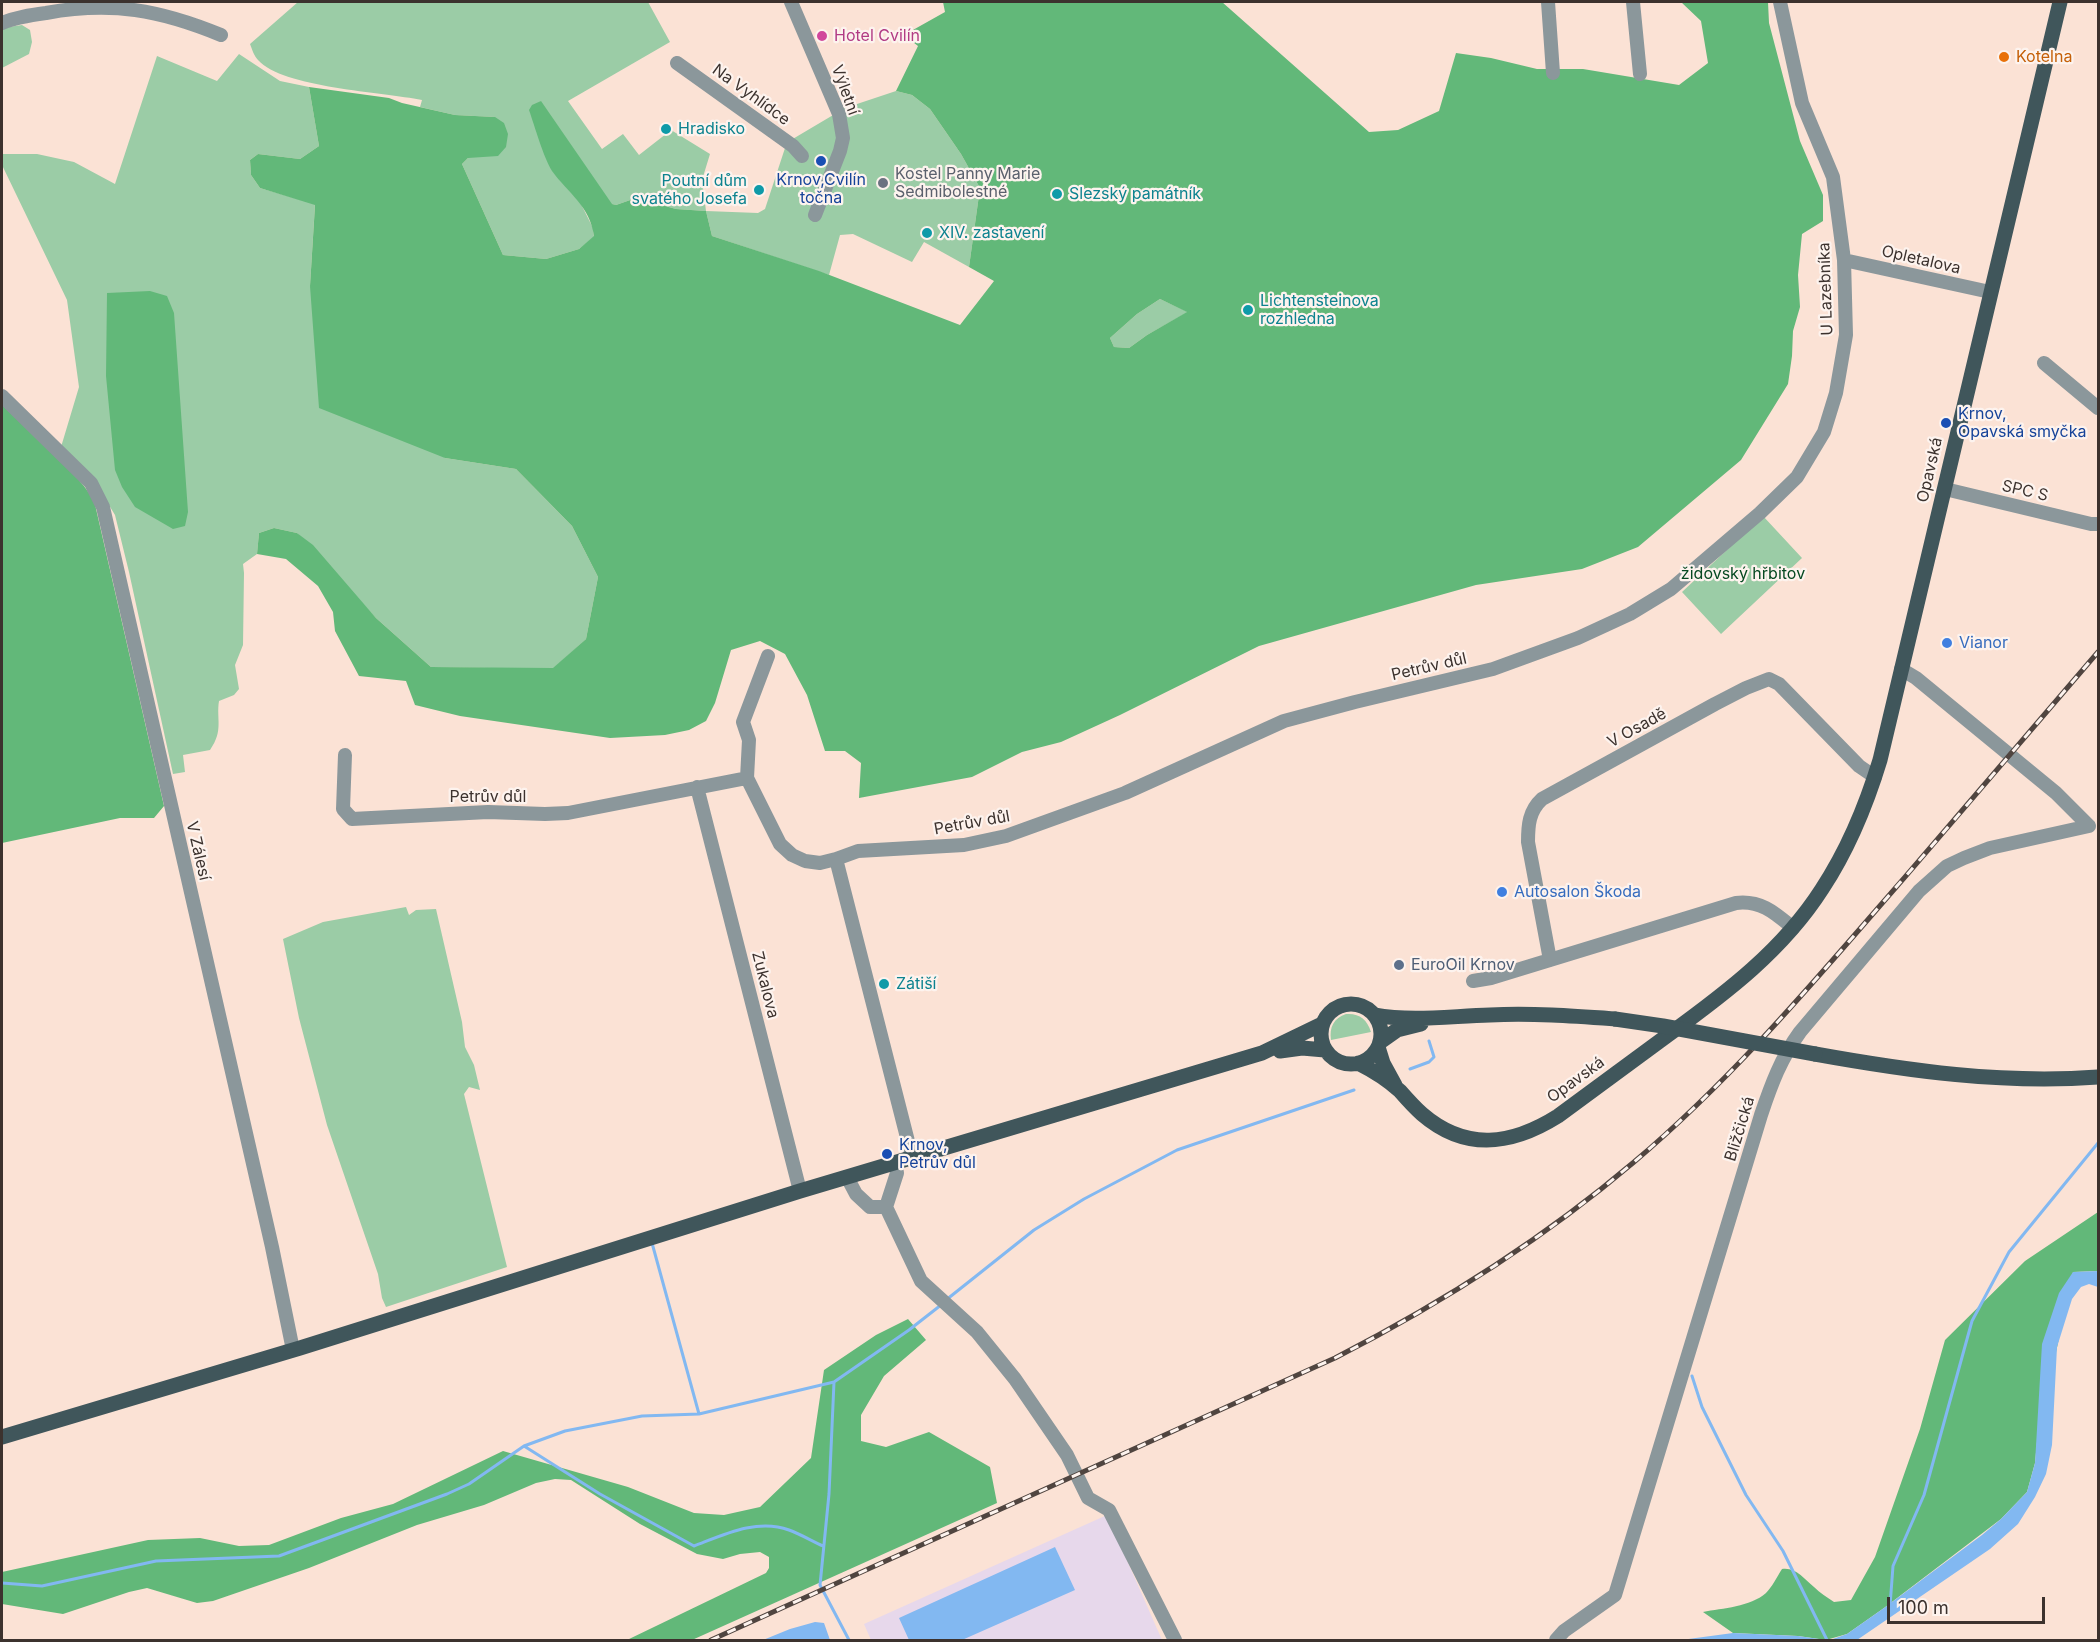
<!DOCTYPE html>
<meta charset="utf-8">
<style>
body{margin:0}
#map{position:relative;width:2100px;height:1642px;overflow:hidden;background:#fbe2d5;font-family:Inter,sans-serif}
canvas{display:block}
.frame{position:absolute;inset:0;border:3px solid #3c322e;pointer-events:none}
.scale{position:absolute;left:1887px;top:1597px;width:158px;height:27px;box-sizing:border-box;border:3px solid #3c322e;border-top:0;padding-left:8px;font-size:18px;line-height:21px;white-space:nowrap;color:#3c322e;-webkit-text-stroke:4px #fdf3ee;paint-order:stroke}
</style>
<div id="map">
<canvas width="2100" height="1642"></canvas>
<div class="frame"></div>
<div class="scale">100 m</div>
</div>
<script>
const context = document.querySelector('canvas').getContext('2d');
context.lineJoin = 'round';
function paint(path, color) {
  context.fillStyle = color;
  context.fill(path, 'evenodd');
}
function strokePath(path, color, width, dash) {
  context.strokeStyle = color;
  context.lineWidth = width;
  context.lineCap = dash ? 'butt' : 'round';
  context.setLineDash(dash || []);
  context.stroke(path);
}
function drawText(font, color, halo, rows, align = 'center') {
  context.font = font + ' Inter,sans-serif';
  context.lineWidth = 4.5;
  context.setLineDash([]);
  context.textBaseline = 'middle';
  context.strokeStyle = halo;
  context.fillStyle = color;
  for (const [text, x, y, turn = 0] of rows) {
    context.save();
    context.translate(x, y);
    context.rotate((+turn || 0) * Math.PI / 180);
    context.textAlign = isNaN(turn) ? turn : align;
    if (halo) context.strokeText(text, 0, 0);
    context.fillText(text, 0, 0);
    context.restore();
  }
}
const industrial = new Path2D(`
 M1107 1515 1162 1640H871L864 1624Z`);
const green = new Path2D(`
 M298 2H648L670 42 568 101 602 149 623 134 639 155 671 130 710 154 702 180 706 211 758 213 765 209 786 145 791 140 845 108 896 91 912 95 930 109 961 154 980 188 969 267 924 242 912 262 853 234 840 235 829 275 712 236 706 211 676 209 636 198 616 205 611 204 540 101 552 170 580 202 593 228 594 237 579 249 546 259 503 255 462 164 468 158 495 117 455 115 420 107 422 100C383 92 283 88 258 60 254 56 252 49 250 44Z
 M22 25 30 30 32 42 29 54 2 68V28Z
 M239 54 280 81 309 87 319 146 300 159 258 154 250 160 251 175 260 188 315 204 310 286 445 458 516 469 572 526 598 577 586 639 553 669 431 667 376 618 297 533 274 528 259 533 257 554 243 564 244 573 243 645 235 665 239 689 234 695 219 701C216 719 224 730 210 750L183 755 185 772 173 774 129 572 115 515 92 477 61 447 79 387 67 300 2 165V154H37L74 162 115 184 157 56 217 81Z
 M1160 299 1188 312 1147 335 1129 348 1114 347 1110 338 1137 314Z
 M1763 516 1802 558 1721 634 1682 592Z
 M406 907 409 915 416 910 436 909 462 1022 465 1047 474 1065 480 1090 469 1087 464 1094 507 1267 386 1307 382 1298 378 1274 327 1125 299 1018 283 939 323 922Z
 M1346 1014C1359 1013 1367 1019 1371 1032L1331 1040C1329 1027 1334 1018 1346 1014Z`);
const forest = new Path2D(`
 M943 2H1222L1369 132 1398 130 1439 111 1456 53 1491 58 1537 69H1583L1679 85 1708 63 1701 21 1681 2H1768L1769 23 1800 141 1823 195V221L1802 234 1798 275 1800 307 1793 331 1792 356 1788 384 1741 460 1638 547 1582 569 1476 585 1259 646 1120 715 1061 742 1022 752 972 777 859 798 861 763 845 751H825L807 695 785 654 760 641 731 650 715 703 706 721 689 730 665 735 610 738 460 716 415 705 406 681 359 676 335 631 333 612 318 586 286 559 257 554 259 533 274 528 297 533 313 545 376 618 431 667 553 668 586 639 598 577 572 526 516 469 445 458 319 408 310 286 315 205 260 188 251 175 250 160 258 154 300 159 319 146 309 87 389 98 402 103 455 115 495 117 504 123 508 134 506 147 498 156 468 158 462 164 503 255 546 259 579 249 594 236C590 206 568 193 552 171 543 156 535 127 529 110L532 105 541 101 612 204 616 205 636 198 676 209 706 211 712 236 819 271 960 325 994 281 969 267 980 188 961 154 930 109 912 95 896 91 918 46 904 35 945 12ZM1160 299 1187 312 1147 335 1129 348 1114 347 1110 338 1137 314Z
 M150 291 167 296 174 313 188 512 185 526 173 529 135 507 122 487 115 470 106 376 107 293Z
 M2 403C32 436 70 463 94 500L164 806 154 818H120L2 843Z
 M2098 1212V1271L2073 1272 2037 1442 2035 1463 2027 1492 2001 1519 1884 1608 1847 1634 1826 1640 1798 1636 1733 1633 1703 1612C1723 1608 1750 1607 1766 1593 1772 1587 1777 1577 1782 1569 1796 1567 1804 1579 1814 1587 1820 1593 1827 1597 1834 1602L1851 1600 1875 1557 1920 1429 1945 1340 2025 1261Z
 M908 1319 926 1340 884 1376 861 1415V1441L886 1447 929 1432 990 1467 997 1503 692 1640H627L766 1573 769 1568V1557L760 1552 740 1554 723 1559 697 1554 640 1524 571 1480 555 1479 536 1483 484 1505 417 1525 309 1568 213 1601 197 1603 147 1588 129 1592 63 1614 2 1604V1572L148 1540 200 1538 239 1546 269 1545 341 1518 393 1504 503 1451 628 1487 694 1513 724 1515 760 1507 811 1458 824 1370 876 1335Z`);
const water = new Path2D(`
 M2098 1271V1287L2089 1284 2081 1287 2072 1299 2057 1347 2052 1445 2046 1474 2035 1497 2018 1524 1990 1549 1857 1640H1830L1847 1634 1884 1608 1982 1535 2001 1519 2027 1492 2035 1463 2042 1344 2059 1293 2073 1272Z
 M1055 1547 1075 1590 962 1640H909L899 1618Z
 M815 1622 824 1623 830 1640H763L790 1629Z
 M1733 1633 1798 1636 1826 1640H1681Z`);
const stream = new Path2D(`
 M1410 1069 1429 1062 1434 1057 1429 1041
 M652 1243 699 1414
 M946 1300 1034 1230 1084 1199 1177 1150 1354 1090
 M1692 1376 1702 1407 1746 1495 1783 1551 1827 1640
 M834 1382 829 1494 820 1585 849 1640
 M524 1446 600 1494 694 1546C723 1535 757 1518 789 1530 800 1534 812 1541 823 1546
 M2 1583 42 1586 156 1561 279 1556 447 1494 469 1484 524 1446 565 1431 642 1416 699 1414 834 1382 909 1330 941 1305
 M1890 1606 1893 1566 1924 1495 1972 1321 2009 1252 2098 1143`);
const minor = new Path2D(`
 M791 2 839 114 843 138 840 151 815 215
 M1548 2 1553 73
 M1633 2 1640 74
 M2 23C16 17 31 15 46 13 112 1 160 10 221 35
 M677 63 793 146 802 156
 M1844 260 1990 292
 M2044 363 2098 408
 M2 396 91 483 103 507 272 1247 293 1350
 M1945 489 2091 524H2098
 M1901 669 1916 678 2056 793 2089 826
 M345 755 343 809 352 819 488 812 545 814 568 813 747 778 780 844 792 855 805 861 820 863 836 859 858 851 964 845 1006 836 1125 793 1284 721 1355 702 1493 669 1578 638 1630 614 1671 589 1760 513 1797 477 1824 432 1836 393 1846 335 1844 260 1833 177 1802 103 1780 2
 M747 778 749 740 743 722 768 656
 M697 787 800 1191
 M836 859 912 1157
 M1550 960 1528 842C1528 825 1529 811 1542 799L1715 704 1746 688 1769 679 1779 684 1859 766 1875 777
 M1473 981 1491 978 1736 903C1761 900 1775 913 1793 928
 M895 1162 897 1173 886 1207 921 1281 977 1332 1015 1379 1067 1455 1088 1498 1109 1510 1175 1640
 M847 1177 856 1194 870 1207H886
 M1556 1640 1564 1631 1615 1595 1761 1115C1771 1085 1781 1058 1800 1032L1919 891 1947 866 1964 858 1990 848 2089 826`);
const major = new Path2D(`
 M1321 1034a30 30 0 1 1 60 0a30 30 0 1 1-60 0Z
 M1374 1015C1413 1022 1451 1016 1490 1015 1532 1013 1573 1016 1615 1019
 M1380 1042 1397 1030 1421 1024
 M1378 1047 1383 1063 1395 1085
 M1280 1051 1302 1048 1325 1050
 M1815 1054C1909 1071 2002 1084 2098 1077
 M1358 1063C1372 1070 1388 1080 1400 1091 1407 1099 1414 1107 1422 1114 1466 1152 1512 1145 1558 1116 1595 1089 1631 1062 1668 1035 1726 993 1783 950 1822 889 1849 848 1866 806 1880 760L2060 2
 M2 1437 300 1348 800 1191 1262 1053 1322 1024`);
const rail = new Path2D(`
 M711 1640 1335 1358C1442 1303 1542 1240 1634 1162 1724 1086 1801 997 1878 908 1952 823 2025 737 2098 652`);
const majorBridge = new Path2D(`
 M1615 1019 1663 1026 1815 1054`);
const markers = [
 [822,36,6,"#d1479c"],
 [2004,57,6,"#e8710a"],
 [666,129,6,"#0f9aa8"],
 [821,161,6,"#1a4fb4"],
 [883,183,6,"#6b7280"],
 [759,190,6,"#0f9aa8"],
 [1057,194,6,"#0f9aa8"],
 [927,233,6,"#0f9aa8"],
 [1248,310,6,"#0f9aa8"],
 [1946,423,6,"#1a4fb4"],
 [1947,643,6,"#3f7fe0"],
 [1502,892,6,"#3f7fe0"],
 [1399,965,6,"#5c6f8a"],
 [884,984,6,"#0f9aa8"],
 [887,1154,6,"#1a4fb4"]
];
const hotelNames = [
 ["Hotel Cvilín",834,36]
];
const foodNames = [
 ["Kotelna",2016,57]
];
const streetNames = [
 ["Výletní",845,90,70],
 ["Na Vyhlídce",751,95,36],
 ["Opletalova",1921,260,13],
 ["U Lazebníka",1826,289,-92],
 ["Opavská",1930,470,-77],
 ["SPC S",2025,491,13],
 ["Petrův důl",1429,667,-13],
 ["V Osadě",1637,728,-29],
 ["Petrův důl",488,797],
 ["Petrův důl",972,823,-10],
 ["V Zálesí",198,851,77],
 ["Zukalova",765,985,76],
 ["Opavská",1576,1080,-36],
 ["Bližčická",1740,1129,-73]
];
const cultureNames = [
 ["Hradisko",678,129],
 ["Poutní dům",747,181,"right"],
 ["svatého Josefa",747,199,"right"],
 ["Slezský památník",1069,194],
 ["XIV. zastavení",939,233],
 ["Lichtensteinova",1260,301],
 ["rozhledna",1260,319],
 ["Zátiší",896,984]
];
const worshipNames = [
 ["Kostel Panny Marie",895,174],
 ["Sedmibolestné",895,192]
];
const transitNames = [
 ["Krnov,Cvilín",821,180,"center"],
 ["točna",821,198,"center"],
 ["Krnov,",1958,414],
 ["Opavská smyčka",1958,432],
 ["Krnov,",899,1145],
 ["Petrův důl",899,1163]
];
const parkNames = [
 ["židovský hřbitov",1743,574]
];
const shopNames = [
 ["Vianor",1959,643],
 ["Autosalon Škoda",1514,892]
];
const serviceNames = [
 ["EuroOil Krnov",1411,965]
];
paint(industrial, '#e7d8eb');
paint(green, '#9bcca6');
paint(forest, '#62b879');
paint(water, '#82b8f1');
strokePath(stream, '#82b8f1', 3);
strokePath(minor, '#8b979b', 14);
strokePath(major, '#40565b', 15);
strokePath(rail, '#504540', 5);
strokePath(rail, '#fdf3ee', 3, [9]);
strokePath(majorBridge, '#40565b', 15);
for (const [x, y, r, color] of markers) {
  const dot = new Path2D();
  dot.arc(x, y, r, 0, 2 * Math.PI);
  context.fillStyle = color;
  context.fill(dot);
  strokePath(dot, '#fdf3ee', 2);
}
drawText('16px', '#b23c85', '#fdf3ee', hotelNames, 'left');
drawText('16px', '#c56008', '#fdf3ee', foodNames, 'left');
drawText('16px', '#3c322e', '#fdf3ee', streetNames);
drawText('16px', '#0d838f', '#fdf3ee', cultureNames, 'left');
drawText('16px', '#5b616d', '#fdf3ee', worshipNames, 'left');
drawText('16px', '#164399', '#fdf3ee', transitNames, 'left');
drawText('16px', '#064921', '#fdf3ee', parkNames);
drawText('16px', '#366cbe', '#fdf3ee', shopNames, 'left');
drawText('16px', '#4e5e75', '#fdf3ee', serviceNames, 'left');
</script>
